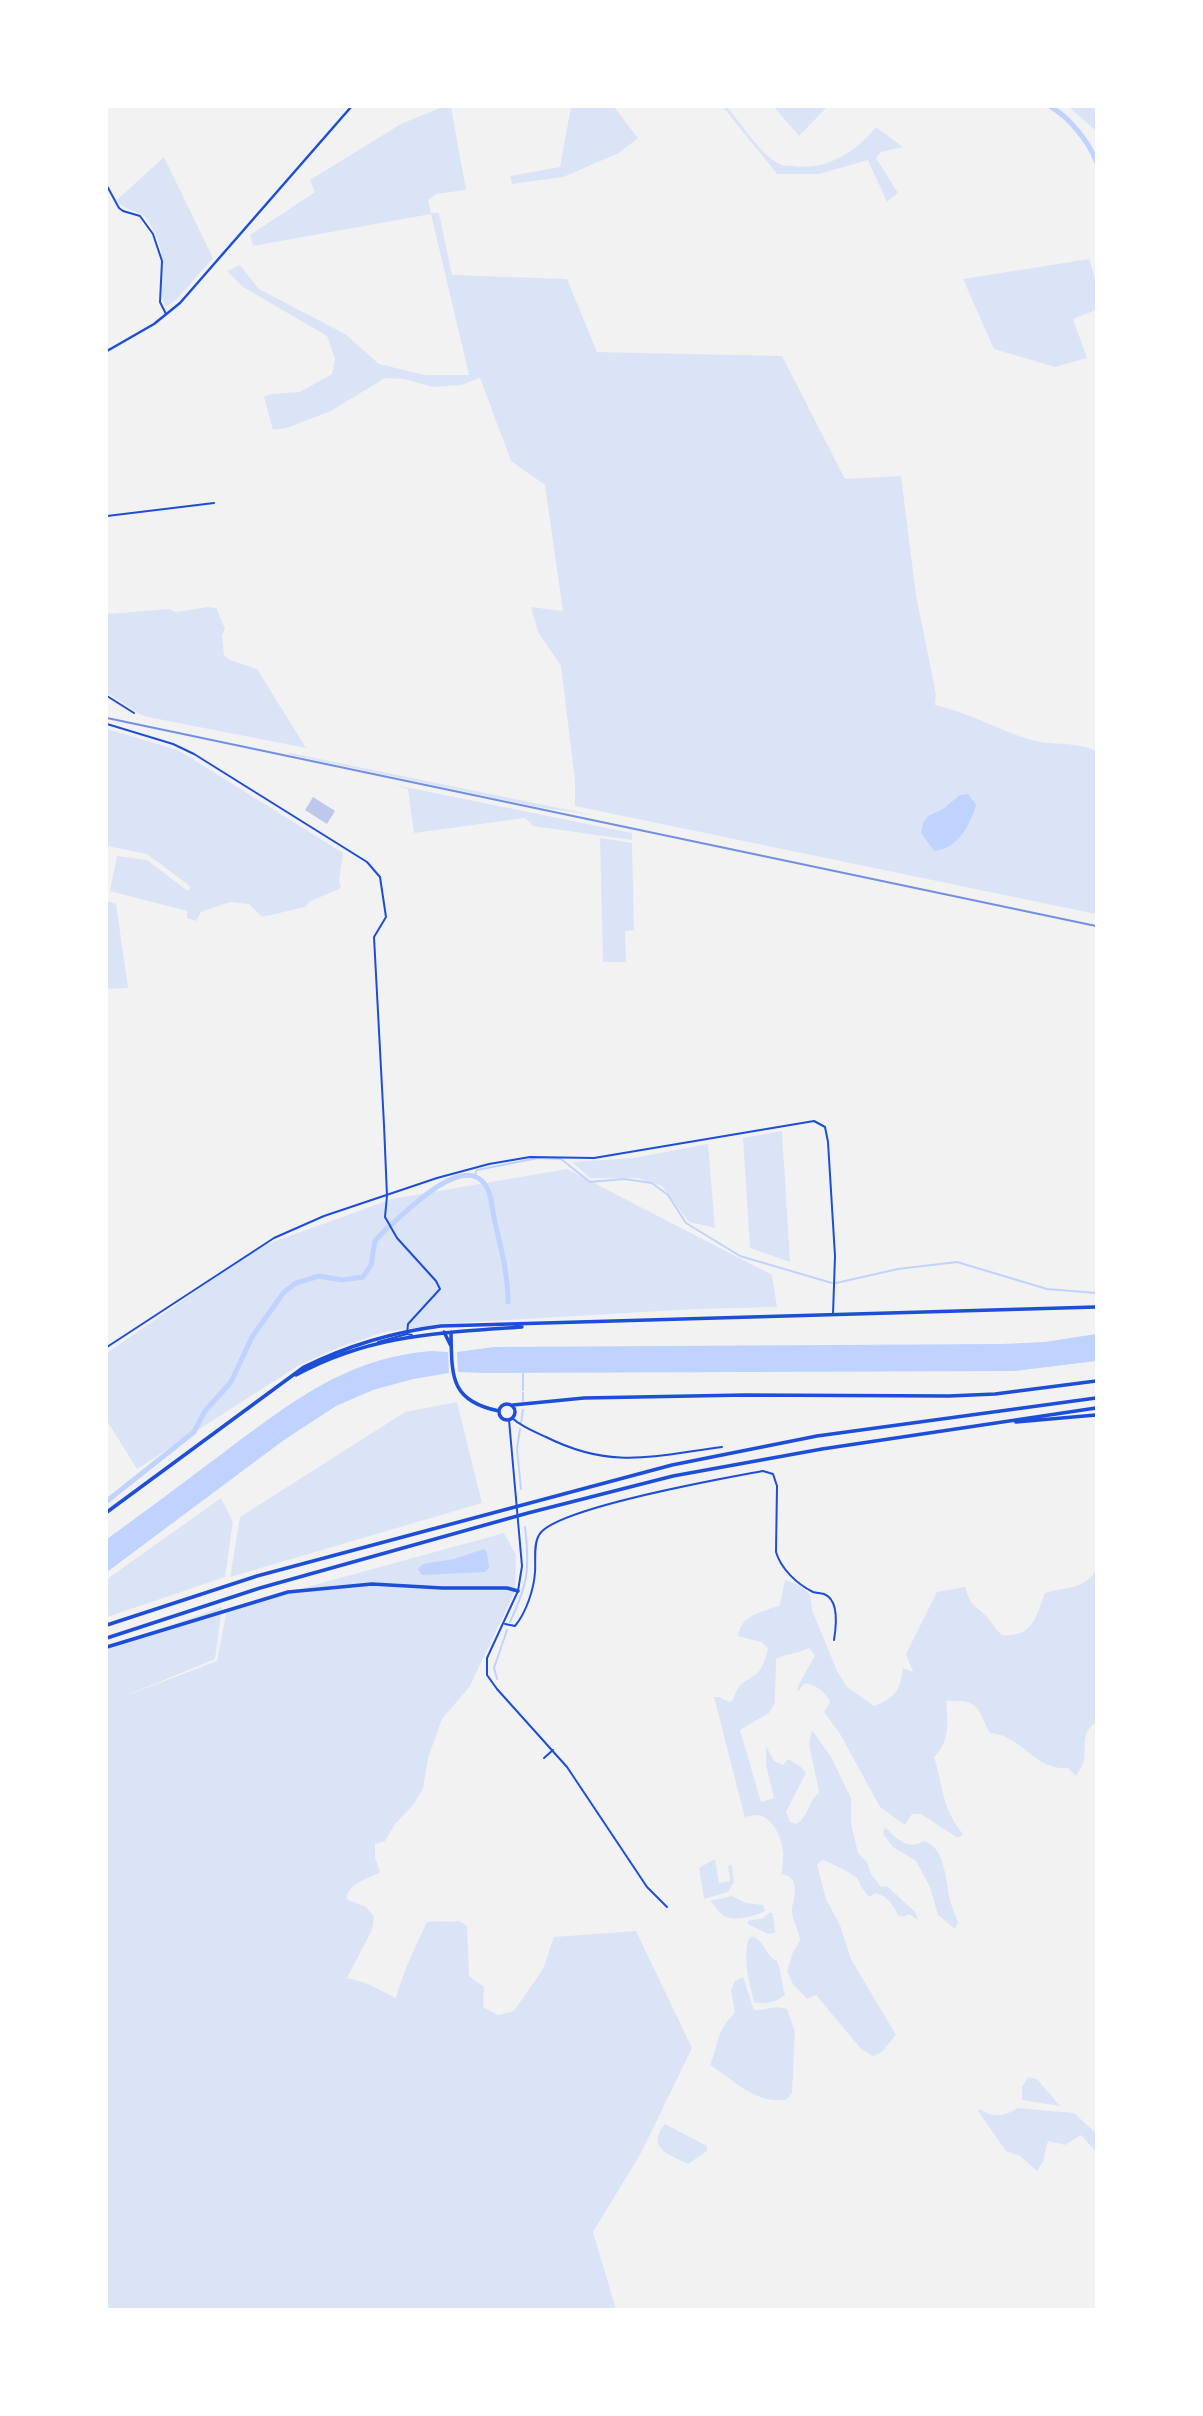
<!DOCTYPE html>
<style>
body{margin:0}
#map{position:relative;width:1203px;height:2416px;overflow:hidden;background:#f2f2f2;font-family:"Roboto Condensed",sans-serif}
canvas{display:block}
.frame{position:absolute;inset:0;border:108px solid #fff;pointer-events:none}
</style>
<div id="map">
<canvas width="1203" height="2416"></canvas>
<div class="frame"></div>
</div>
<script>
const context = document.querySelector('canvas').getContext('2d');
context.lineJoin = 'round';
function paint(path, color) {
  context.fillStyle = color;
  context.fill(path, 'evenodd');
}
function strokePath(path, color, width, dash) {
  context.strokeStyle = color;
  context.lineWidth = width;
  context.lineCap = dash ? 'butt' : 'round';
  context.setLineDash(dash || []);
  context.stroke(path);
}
const green = new Path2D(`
 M442 107H451L466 190 436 194 428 200 431 213H439L452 275 567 279 597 352 782 356 845 479 901 476 916 595 936 694 935 705C969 712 999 731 1032 740 1052 746 1077 741 1096 751V914L575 806V781L561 666 538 632 531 607 563 611 545 485 511 461 480 378 461 385 433 387 404 379 385 378 331 411 286 428 273 430 264 397 271 394 300 392 332 374 335 359 327 336 243 287 227 271 240 265 259 289 345 334 379 364 425 375H469L431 214 253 246 250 235 315 192 310 180 401 124Z
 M571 107H614L638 138 619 153 563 177 512 184 510 176 560 167Z
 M723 107H727C741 123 759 153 778 163 782 166 788 166 793 166 826 171 856 152 876 127L903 147 881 152 876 158 898 193 887 202 868 160 819 174H777Z
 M774 107H827L799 136Z
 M1069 107H1096V131Z
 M164 157 213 258 177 299 166 307C156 290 166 267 160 247 158 238 152 224 145 217 136 209 123 211 117 200Z
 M1089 259 1096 280V310L1073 319 1087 358 1055 367 994 349 963 279Z
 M208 607 216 608 225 629 222 635 224 655 230 660 257 669 306 748 143 716 107 693V614L169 609 176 612Z
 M107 729 178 750 343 853 339 880 341 888 309 902 305 907 262 917 249 904 230 902 201 912 196 921 187 918V911L110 891 117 856 147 860 188 891 191 887 147 854 107 846Z
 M290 753 593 815 537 807 287 754Z
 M390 784 632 833V840L533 826 525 818 414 833 408 789Z
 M600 838 632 843 634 930 625 931 626 962H603Z
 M107 901 116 904 128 988 107 989Z
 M782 1131 790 1262 750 1248 743 1138Z
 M708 1144 715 1228 689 1222 662 1186 638 1178H590L572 1162 633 1158Z
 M567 1169 772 1275 777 1307 696 1309 456 1323 384 1332 340 1347 301 1364 137 1469 107 1421V1353L259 1247 392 1199Z
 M457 1402 482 1503 230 1577 240 1517 405 1412Z
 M221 1498 233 1522 225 1577 107 1617V1579Z
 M504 1533 516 1555 515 1591 470 1686 442 1719 428 1758 423 1788 414 1804 395 1824 385 1841 375 1844V1857L380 1872C368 1880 350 1881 346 1899L366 1907 374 1916 372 1930 347 1978 366 1983 396 1998C403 1971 415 1948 427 1922 438 1920 448 1923 459 1921L467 1926 469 1976 484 1987 483 2007 498 2015 514 2011 543 1969 554 1937 636 1931 692 2048 641 2153 593 2232 616 2309H107V1648L222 1607 215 1659 120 1698 217 1661 227 1609Z
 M1096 1569V1723C1081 1731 1086 1745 1084 1760 1083 1766 1079 1771 1076 1776L1068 1768C1034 1771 1024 1736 990 1733 976 1706 979 1699 946 1701 948 1722 950 1742 934 1757 944 1788 941 1807 963 1834L958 1838 921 1814H912L905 1825 880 1807 840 1734 824 1712 830 1702C824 1690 817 1686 805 1683L797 1692C798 1682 810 1666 815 1655L809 1648C797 1654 787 1653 776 1659L775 1703 769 1713 740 1730 761 1802 774 1798 766 1765V1746L774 1761 783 1765 788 1759 800 1766 806 1773 786 1812 790 1822 796 1824C811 1814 807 1803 819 1792L809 1744 812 1730 831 1757 851 1798V1823L858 1853 867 1862 871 1874 881 1887 887 1886 915 1912 918 1920 909 1914 903 1917 898 1915C893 1905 888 1896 875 1893L870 1897C863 1892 861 1885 857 1878 854 1874 829 1862 822 1860L817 1865 826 1899 840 1925 851 1959 896 2035 882 2052 873 2056 861 2049 816 1995 807 1999 793 1984 787 1971 793 1952 800 1941C800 1931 793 1923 792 1913 791 1901 804 1879 782 1874 782 1867 784 1859 783 1852 781 1832 767 1806 745 1818L714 1697H719L729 1702 733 1700C740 1677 748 1684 760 1670 764 1664 767 1654 768 1648L761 1642 738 1636C741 1614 762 1613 780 1605L785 1580 799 1585 810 1594 812 1610 837 1671 847 1687 874 1706C897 1696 899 1692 903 1668L913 1672 906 1654 937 1592 965 1587C972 1608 972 1602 986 1616 992 1622 995 1629 1002 1635 1034 1637 1035 1617 1045 1593 1064 1587 1088 1589 1096 1569Z
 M885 1827C894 1836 903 1847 917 1844 923 1843 922 1840 927 1842 945 1850 946 1881 949 1896 951 1905 954 1913 958 1922L955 1929 938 1915 930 1887 916 1861 893 1847 883 1834Z
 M715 1859 719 1883 730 1881 728 1866 732 1865 734 1882 728 1892 704 1899 699 1868Z
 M732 1896 746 1903 763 1905 765 1911C755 1916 737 1921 726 1917 721 1915 715 1906 710 1901Z
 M770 1912 773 1914 775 1933 768 1934 748 1924V1921L763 1918Z
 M753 1936C765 1942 766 1956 777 1961 782 1973 781 1983 785 1995 777 2001 765 2006 754 2002 749 1982 743 1960 748 1940Z
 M743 1977 754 2010C767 2011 772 2004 787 2009L795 2032 792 2093 786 2100C753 2103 737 2082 710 2065 719 2043 716 2031 735 2013L731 1990 735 1981Z
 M1028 2077 1037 2079 1060 2106 1022 2100V2087Z
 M1018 2108 1074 2113 1096 2133V2152L1081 2135 1065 2145 1048 2141 1043 2162 1037 2171 1020 2156 1006 2151 978 2111 980 2109C993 2119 1005 2116 1018 2108Z
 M665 2124 707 2146V2151L688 2164C670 2155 645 2148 665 2124Z`);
const water = new Path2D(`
 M968 794 976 805C970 825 958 849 934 851L921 833 923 823 928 816 943 809 960 795Z
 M1096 1334V1361L1015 1371 483 1373 458 1372 457 1352 494 1347 1002 1344 1045 1342Z
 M431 1351 448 1352 449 1373 413 1379 373 1390 336 1406 284 1440 107 1572V1539C146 1511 184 1482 223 1453 289 1404 345 1358 431 1351Z
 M484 1549 487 1552 489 1568 485 1572 422 1575 418 1569 423 1564 454 1559Z`);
const stream = new Path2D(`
 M474 1176 477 1170 538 1158 561 1159 590 1182 624 1179 652 1183 668 1195 686 1223 740 1256 832 1283
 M836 1283 898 1269 957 1262 1047 1289 1096 1293
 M523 1390V1373
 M523 1401V1393
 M521 1423 523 1410
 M520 1429 517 1449 521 1489
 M510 1622C528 1583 530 1570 525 1527
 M497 1679 494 1668 507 1630`);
const canal = new Path2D(`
 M1051 107C1069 117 1089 142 1096 161
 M391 1225C408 1210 459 1158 482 1181 492 1190 492 1210 495 1222 501 1249 508 1274 508 1302
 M107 1501 194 1432 205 1411 231 1382 252 1337 284 1292 296 1283 319 1276 342 1280 363 1277 371 1265 375 1241 387 1228`);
const building = new Path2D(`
 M313 797 335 811 327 824 305 810Z`);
const minor = new Path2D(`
 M107 186 119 208 123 211 140 216 153 234 162 261 160 302 166 314
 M107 516 214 503
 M107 696 134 713
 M107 724 173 744 194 754 367 862 380 877 386 917 374 937 384 1125 387 1196 385 1217 397 1238 436 1281 440 1289 408 1324 407 1334 412 1335
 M378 1342 407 1334
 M107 1347 274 1238 324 1216 437 1178 489 1164 530 1157 594 1158 814 1121 825 1127 828 1142 835 1256 833 1314
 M512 1418C522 1427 535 1432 546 1437 612 1470 653 1456 722 1447
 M509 1420 522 1566 518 1591 487 1658V1675L497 1689 567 1767 647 1887 667 1907
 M505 1624 515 1626C526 1613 534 1589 535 1572 536 1561 533 1545 539 1535 554 1508 726 1478 763 1471L773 1474 777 1486 776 1552C781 1569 797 1584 813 1592 816 1593 820 1593 824 1594 840 1600 836 1628 834 1640
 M544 1758 553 1750`);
const secondary = new Path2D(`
 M107 351 154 324 180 303 351 107`);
const primary = new Path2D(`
 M444 1332 451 1346
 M451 1332C452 1375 449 1401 499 1411
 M296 1375C371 1334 439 1333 522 1327
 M499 1412a8 8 0 1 1 16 0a8 8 0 1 1-16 0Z
 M513 1405 584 1398 745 1395 949 1396 995 1394 1096 1381
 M107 1512 304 1367C349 1345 393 1332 441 1326L1096 1307`);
const motorway = new Path2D(`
 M1016 1422 1096 1415
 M107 1625 257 1576 672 1465 817 1436 1096 1398
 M107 1638 260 1588 528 1513 673 1476 822 1449 1096 1408
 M107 1647 288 1592 372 1584 442 1588H507L518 1591`);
const rail = new Path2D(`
 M107 718 1096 926`);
paint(green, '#dbe4f7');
paint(water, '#bfd3fe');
strokePath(stream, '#bfd3fe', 2);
strokePath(canal, '#bfd3fe', 5);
paint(building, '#bdc9ec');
strokePath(minor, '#1d4ed8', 2);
strokePath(secondary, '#1d4ed8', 2.5);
strokePath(primary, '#1d4ed8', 3.5);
strokePath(motorway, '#1d4ed8', 3.5);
strokePath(rail, '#7290e2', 2);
</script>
